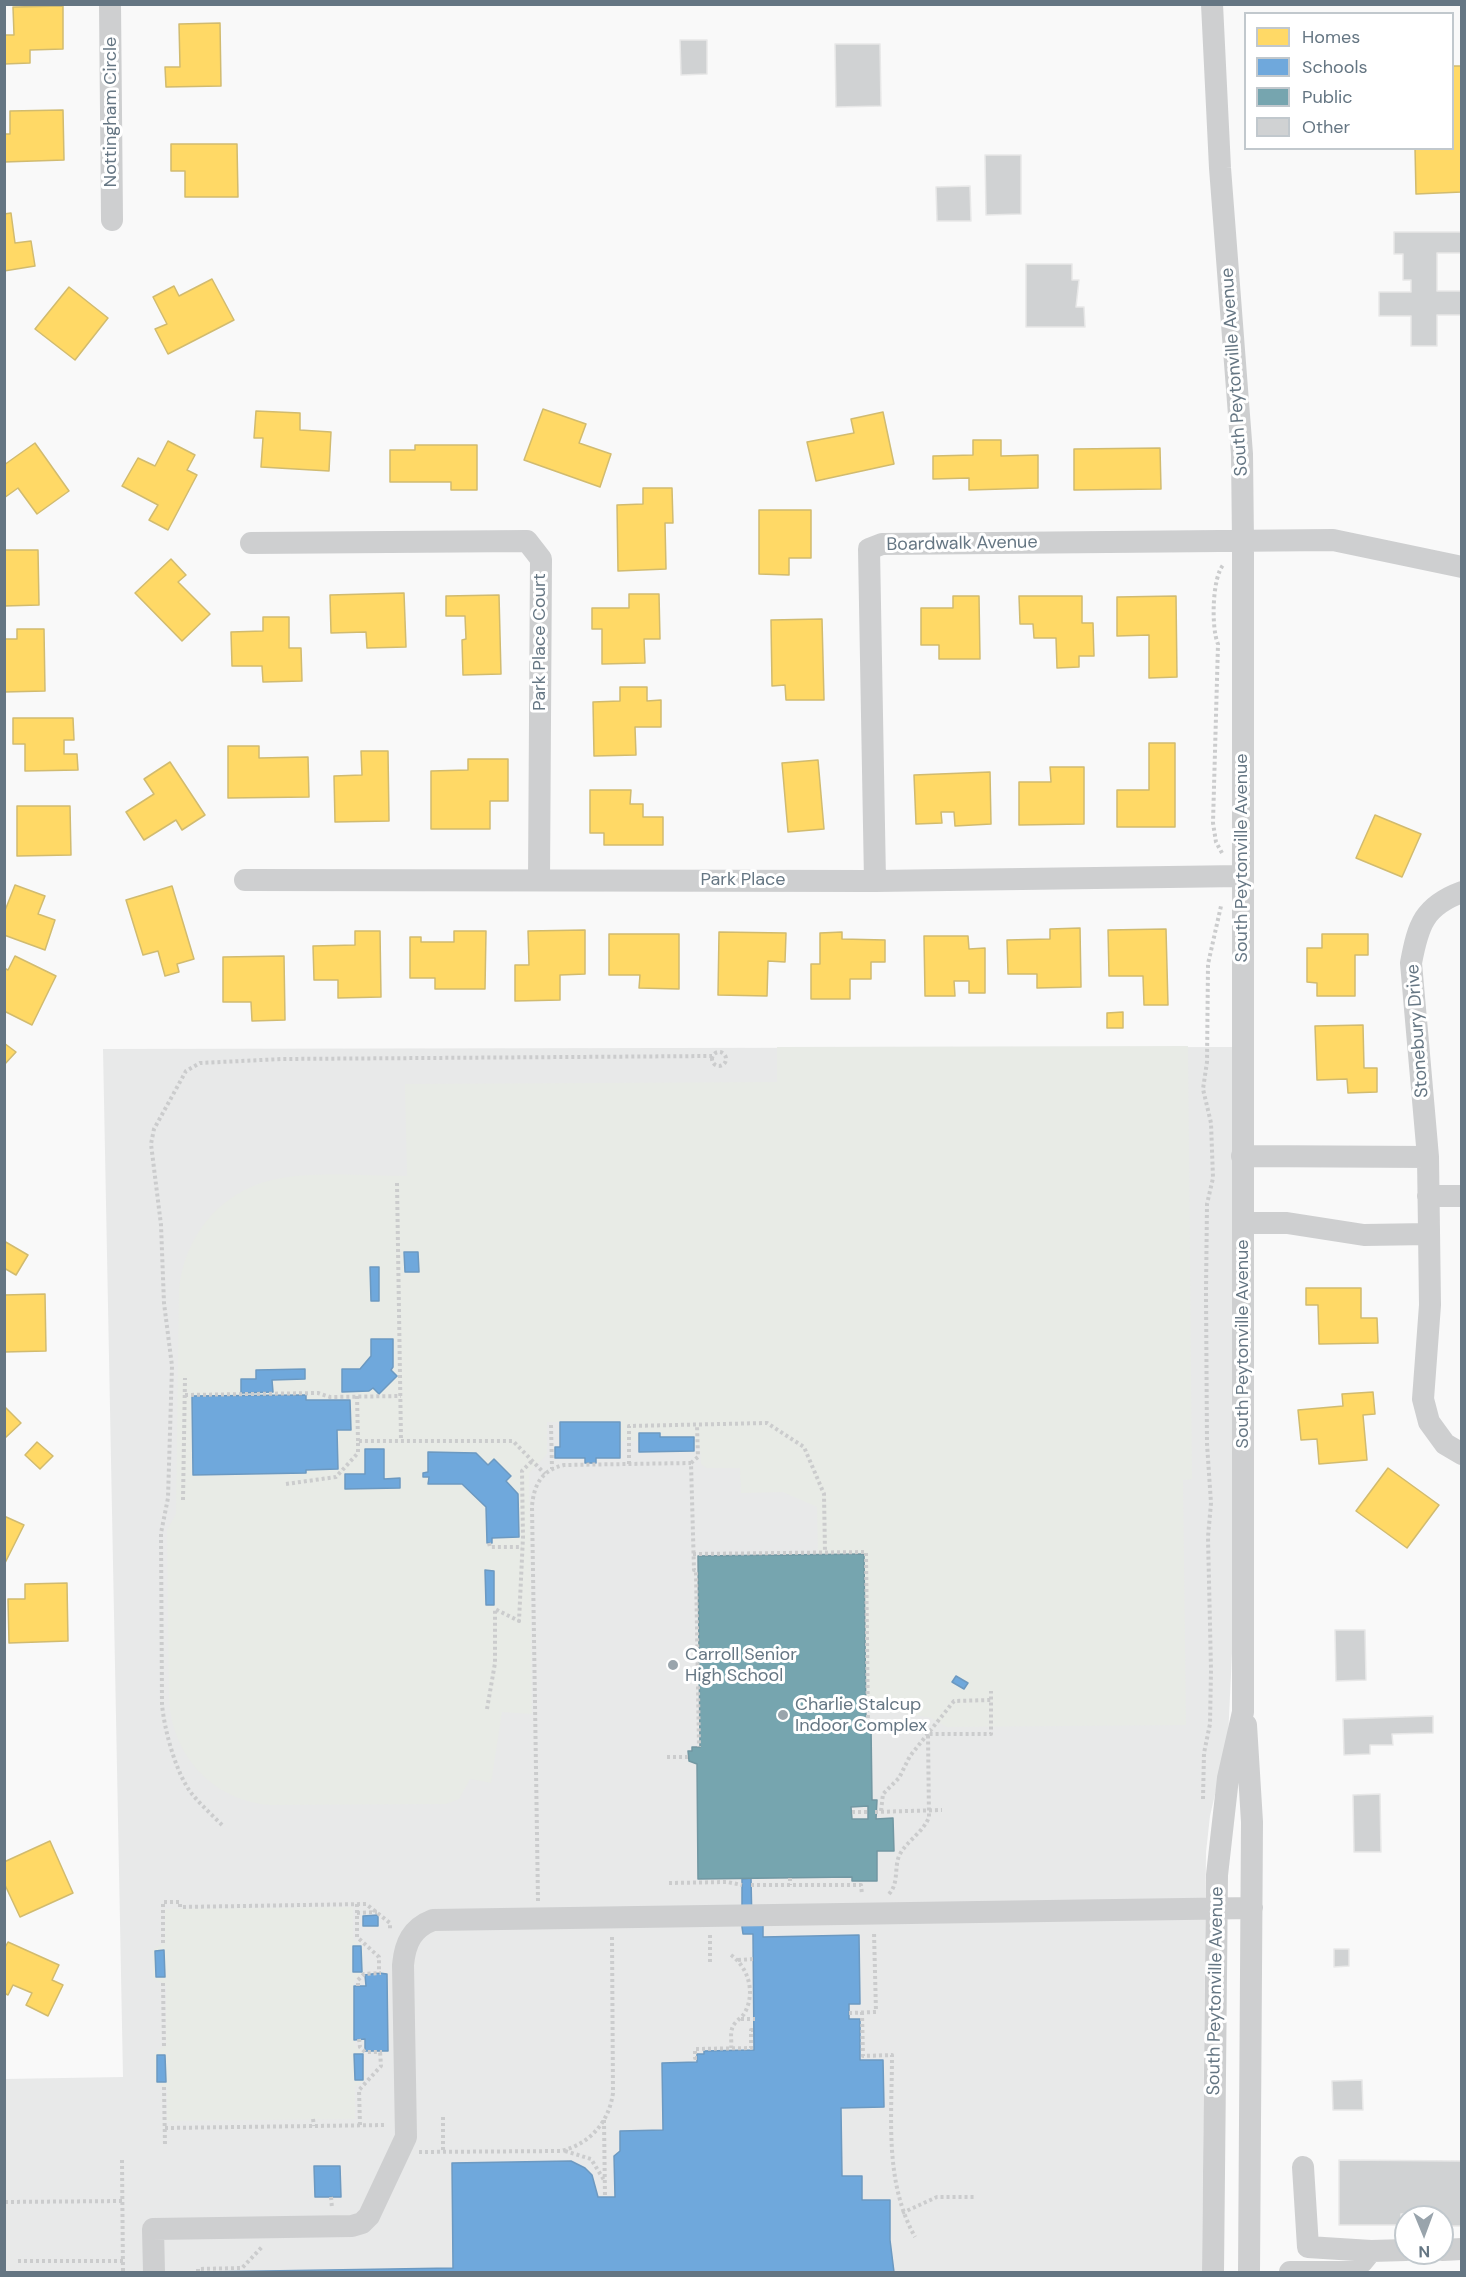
<!DOCTYPE html>
<style>
body{margin:0}
#map{position:relative;width:1466px;height:2277px;overflow:hidden;background:#f9f9f9;font-family:"DM Sans",sans-serif}
canvas{display:block}
.frame{position:absolute;inset:0;border:6px solid #657683;pointer-events:none}
.legend{position:absolute;left:1244px;top:12px;width:210px;height:138px;box-sizing:border-box;background:#fff;border:2px solid #c1c8cd;margin:0;padding:8px 10px;list-style:none;font-size:18px;color:#657683}
.legend li{display:flex;align-items:center;gap:12px;height:30px}
.legend b{width:30px;border:2px solid #c1c8cd}
.north{position:absolute;left:1394px;top:2205px;width:60px;height:60px;box-sizing:border-box;background:#fff;border:2px solid #c1c8cd;border-radius:50%;rotate:179deg;font-size:16px;font-weight:700;line-height:24px;text-align:center;color:#657683}
.north::after{content:'';display:block;margin:auto;width:21px;height:27px;background:#99a4ac;clip-path:polygon(50% 0,100% 100%,50% 72%,0 100%)}
</style>
<div id="map">
<canvas width="1466" height="2277"></canvas>
<div class="frame"></div>
<ul class="legend">
<li><b style="height:16px;background:#ffd966"></b>Homes</li>
<li><b style="height:16px;background:#6fa8dc"></b>Schools</li>
<li><b style="height:16px;background:#76a5af"></b>Public</li>
<li><b style="height:16px;background:#d0d2d3"></b>Other</li>
</ul>
<div class="north">N</div>
</div>
<script>
const context = document.querySelector('canvas').getContext('2d');
context.lineJoin = 'round';
function paint(path, color) {
  context.fillStyle = color;
  context.fill(path, 'evenodd');
}
function strokePath(path, color, width, dash) {
  context.strokeStyle = color;
  context.lineWidth = width;
  context.lineCap = dash ? 'butt' : 'round';
  context.setLineDash(dash || []);
  context.stroke(path);
}
function drawText(font, color, halo, rows, align = 'center') {
  context.font = font + ' "DM Sans",sans-serif';
  context.lineWidth = 6;
  context.setLineDash([]);
  context.textBaseline = 'middle';
  context.strokeStyle = halo;
  context.fillStyle = color;
  for (const [text, x, y, turn = 0] of rows) {
    context.save();
    context.translate(x, y);
    context.rotate((+turn || 0) * Math.PI / 180);
    context.textAlign = isNaN(turn) ? turn : align;
    if (halo) context.strokeText(text, 0, 0);
    context.fillText(text, 0, 0);
    context.restore();
  }
}
const built = new Path2D(`
 M1233 1047 1234 1610 1228 1738 1210 1816 1206 1852 1202 2272H5L4 2079 123 2077 103 1049Z`);
const green = new Path2D(`
 M1188 1046 1192 1479 1183 1480 1186 1725 947 1727 931 1718 868 1706 818 1555 817 1507 783 1492 741 1493 740 1468H707L701 1464 700 1447H694V1437H660L639 1433V1441H620L619 1422H547V1454L529 1473 532 1714 502 1712 491 1783 470 1779 459 1799 446 1804 269 1805C212 1800 171 1754 169 1698L167 1530 176 1514 179 1288C185 1236 220 1192 272 1180 310 1171 366 1176 407 1176L405 1084 777 1082V1047Z
 M353 1907V1939L363 1946V1973L354 1981 355 2045 364 2054 365 2080 355 2087V2119L167 2121V2088L155 2082 154 2054 166 2044V1985L153 1978V1950L165 1942V1909Z`);
const homes = new Path2D(`
 M63 6V49L30 50V63L4 64V35H14L13 7Z
 M220 23 221 86 166 87 165 67H180L179 24Z
 M1452 66H1462V192L1416 194 1415 148H1452Z
 M63 110 64 160 4 162V134H10V111Z
 M171 144H237L238 197H185V171H171Z
 M11 213 15 243 31 241 35 266 4 271V214Z
 M212 279 234 320 168 354 155 329 167 324 153 297 174 286 179 296Z
 M69 287 108 318 75 360 35 329Z
 M543 409 586 424 579 443 611 454 600 487 524 460Z
 M256 411 300 413V430L331 432 329 471 261 467 263 438H254Z
 M883 412 894 464 816 481 807 442 854 433 851 419Z
 M973 440H1001V456L1038 455V488L969 490V478L933 479V456L973 455Z
 M168 441 195 455 187 470 197 475 168 530 149 520 158 505 122 486 138 458 155 466Z
 M35 443 69 491 37 514 18 488 4 498V465Z
 M415 445H477V490H451V482H390V450H415Z
 M1160 448 1161 489 1074 490V449Z
 M643 488H672L673 523H665L666 569 618 571 617 505 643 504Z
 M759 510H811V558H789V575L759 574Z
 M4 550H38L39 605 4 606Z
 M171 559 186 575 178 582 210 614 182 641 135 593Z
 M404 593 406 647 367 648 366 632 331 633 330 595Z
 M629 594H659L660 639H644L645 663 602 664V629H592V608H629Z
 M499 595 501 674 463 675 462 640 466 639 465 616H446V596Z
 M953 596H979L980 659H939V645H921V608H953Z
 M1019 596H1082V623H1093L1094 656H1079V667L1057 668 1056 638H1034L1033 624H1020Z
 M1176 596 1177 677 1149 678V635L1117 636V597Z
 M263 617H289V648H301L302 681 263 682 262 666H232L231 632 263 631Z
 M822 619 824 700H786L785 685 772 686 771 620Z
 M17 629H44L45 691 4 692V639H17Z
 M620 687H647V701L661 700V727H635L636 755 594 756 593 702 620 701Z
 M13 718H73L74 740H64V754H77L78 770 25 771V744H13Z
 M1149 743H1175V827H1117V790H1149Z
 M228 746H259V758L308 757 309 797 228 798Z
 M361 751H388L389 821 335 822 334 776 362 775Z
 M468 759H508V801H490V829H431V771L468 770Z
 M818 760 824 829 788 832 782 763Z
 M170 762 205 815 182 830 176 820 144 840 126 812 154 794 144 779Z
 M1050 767H1084V824L1019 825V782H1051Z
 M990 772 991 824 955 826 954 812H941L942 823 916 824 914 775Z
 M590 790H631L630 804H643V817H663V845H604V833H590Z
 M17 806H70L71 855 17 856Z
 M1375 815 1421 834 1402 877 1356 858Z
 M15 885 45 896 38 914 55 920 45 950 4 935V913Z
 M172 886 194 959 177 964 179 972 165 976 158 951 143 955 126 900Z
 M1080 928 1081 987 1037 988V974H1008L1007 940 1050 939V929Z
 M1166 929 1168 1005H1144L1143 976H1109L1108 930Z
 M585 930V974L560 975V1000L515 1001V965H529L528 931Z
 M355 931H380L381 997 338 998V980H314L313 946 355 945Z
 M454 931H486L485 989H435V978H410V937H421V942H454Z
 M719 932 786 933 785 962 768 961 767 996 718 995Z
 M842 932V939L885 940V962H871V979H850V999H811V964H820V933Z
 M609 934H679V989L639 988 640 975H609Z
 M1322 934H1368V955H1355V996H1317V983L1307 982V948H1322Z
 M924 936H968L969 949 985 948V993H969V981H954L955 996H925Z
 M15 956 56 976 32 1025 4 1011V968L8 970Z
 M284 956 285 1020 252 1021 251 1002H223V957Z
 M1123 1012V1028H1107V1013Z
 M1363 1025 1364 1068H1377V1092L1348 1093 1347 1079 1317 1080 1315 1026Z
 M4 1043 16 1052 4 1065Z
 M4 1241 28 1255 16 1275 4 1268Z
 M1306 1288H1361V1318H1377L1378 1343 1319 1344 1318 1305H1306Z
 M45 1294 46 1351 4 1352V1295Z
 M1373 1392 1375 1414 1363 1415 1367 1460 1319 1464 1317 1439 1301 1440 1298 1410 1343 1406 1342 1394Z
 M4 1406 21 1423 4 1439Z
 M37 1442 53 1456 40 1469 25 1455Z
 M1388 1468 1439 1505 1407 1548 1356 1511Z
 M4 1516 24 1525 4 1565Z
 M67 1583 68 1641 9 1643 8 1599H25V1584Z
 M50 1841 73 1893 20 1917 4 1883V1862Z
 M8 1942 59 1965 52 1980 63 1985 48 2016 26 2005 32 1993 13 1985 8 1995 4 1993V1949Z`);
const schools = new Path2D(`
 M404 1252H418L419 1272H405Z
 M370 1267H379V1301H371Z
 M371 1339H393V1367L391 1370 397 1376 379 1394 373 1388 369 1391 342 1392V1369H360L371 1356Z
 M305 1369V1379L272 1380 273 1392 241 1393V1379H256V1370Z
 M306 1395V1400H350L351 1430H337L338 1469 306 1470V1473L193 1475 192 1396Z
 M560 1422H620V1458H596V1463H585V1458H555V1447H560Z
 M639 1433H660V1437H694V1451L639 1452Z
 M365 1449H384V1479L400 1478V1488L345 1489V1474H365Z
 M428 1452 476 1453 488 1465 494 1459 511 1476 506 1481 518 1494 519 1537 492 1538V1543H487L486 1507 462 1484H428L429 1477H423V1473L428 1472Z
 M485 1570 494 1571V1605H486Z
 M956 1676 968 1683 964 1689 952 1682Z
 M751 1878 752 1925H763V1937L859 1935 860 2004H849V2019H860V2060H883L884 2107 841 2108 842 2176H862V2200H890V2240L894 2272H201L453 2268 452 2163 571 2161 585 2168 592 2175 598 2197H615L614 2156 620 2151V2131L663 2130 662 2063 697 2062V2054H704V2051L754 2050 753 1934H743L742 1927V1879Z
 M378 1915V1926H363V1916Z
 M353 1946H361L362 1972H353Z
 M164 1950 165 1977H156L155 1951Z
 M379 1973 387 1974 388 2051H365V2039L354 2040V1986H366L365 1975Z
 M354 2054H363V2080H355Z
 M157 2055H165L166 2082H157Z
 M314 2166H340L341 2197H315Z`);
const public = new Path2D(`
 M864 1554 866 1725H871L872 1800H877L876 1819 893 1818 894 1851H877V1881H852V1877L698 1879 697 1764 689 1761 688 1751H692V1747H700L698 1556ZM868 1806V1819H852L851 1807Z`);
const building = new Path2D(`
 M680 40H707V74L681 75Z
 M835 44H880L881 106 836 107Z
 M985 155H1021V214L986 215Z
 M970 186 971 221H937L936 187Z
 M1394 232H1462V253H1437V291H1462V315H1437V346H1411V316H1379V292H1411V280H1403V254H1394Z
 M1026 264H1072V280H1079L1076 307H1084L1085 327H1026Z
 M1335 1630H1365L1366 1680 1336 1681Z
 M1433 1716V1733L1392 1734 1393 1745H1370V1754L1344 1755 1343 1719Z
 M1380 1794 1381 1852H1354L1353 1795Z
 M1334 1949H1349V1966L1334 1967Z
 M1362 2080 1363 2110H1333L1332 2081Z
 M1339 2160 1462 2161V2226H1442V2217H1432V2214H1401V2225H1339Z`);
const path = new Path2D(`
 M1222 853 1216 842 1213 823 1218 644C1211 628 1212 576 1224 564
 M712 1059a7 7 0 1 1 14 0a7 7 0 1 1-14 0Z
 M397 1183 401 1440
 M185 1395 318 1393 330 1397 401 1396
 M357 1396 358 1441
 M551 1425 552 1469
 M691 1463 698 1457 697 1425
 M629 1464V1426L767 1423 804 1447 824 1494 825 1552
 M286 1484 336 1477 358 1453V1441H513L545 1474
 M183 1500 185 1378
 M489 1543 490 1547H522
 M693 1554 866 1552 868 1725
 M487 1709 495 1663V1609L519 1621 523 1537 522 1471 532 1461
 M667 1757H688
 M1203 1799 1204 1753 1210 1724 1211 1670 1208 1537 1211 1503 1207 1444 1206 1292 1207 1204 1213 1178 1211 1123 1203 1089 1207 1062 1208 964 1221 906
 M881 1811 883 1794 899 1778 910 1756 954 1701 991 1700
 M852 1812H868
 M875 1812 942 1810
 M222 1825C212 1815 201 1805 192 1794 176 1774 164 1729 162 1704L161 1533 168 1498 172 1366 164 1303 161 1225 151 1144 154 1129 186 1071 200 1063 282 1059 712 1056
 M790 1878V1885
 M669 1883 727 1882 742 1885
 M751 1885H861L862 1894
 M889 1894C899 1883 894 1869 899 1856 906 1841 923 1833 929 1817L928 1734H991V1691
 M538 1901 532 1506C534 1484 542 1470 564 1465L691 1463 694 1570H696L699 1747
 M357 1904V1937L379 1957V1973
 M357 1913 377 1912
 M710 1935V1965
 M163 1943V1902H180V1907L366 1904 390 1923V1931
 M731 1955C749 1968 756 1994 744 2014 740 2019 733 2023 732 2029 730 2034 732 2042 731 2048
 M738 1960 754 1959
 M163 1983 164 2047
 M358 1986V1980L364 1974 381 1973
 M862 2012 863 2056 892 2055C892 2117 884 2181 915 2237
 M849 2013 876 2012 874 1932
 M741 2019H755
 M359 2039 360 2047 365 2052H382
 M697 2058H695V2049L751 2048V2030H755
 M164 2087 165 2145
 M443 2117V2152
 M313 2119 314 2126
 M604 2120 605 2197
 M360 2125 359 2090 381 2066 380 2051
 M165 2128 386 2125
 M565 2151 591 2159 604 2180
 M419 2152 561 2151C590 2144 609 2122 613 2093L612 1936
 M122 2160 123 2272
 M331 2197 332 2208
 M5 2202 122 2201
 M902 2213 937 2197H975
 M18 2261H123
 M198 2272V2269L242 2268 262 2247`);
const minor = new Path2D(`
 M110 4 112 220
 M1212 4 1220 168 1242 454 1243 542V1712L1228 1778 1217 1875 1213 2272
 M251 543 527 541 541 559 539 880
 M245 880 875 881 1242 876
 M875 881 869 549 882 544 1333 540 1462 567
 M1462 892C1424 906 1418 925 1411 963L1428 1157 1430 1305 1423 1399 1429 1422 1445 1444 1462 1454
 M1242 1156 1428 1157
 M1428 1196H1462
 M1243 1223H1287L1364 1235 1429 1234
 M1246 1725 1252 1822 1249 2272
 M1303 2167 1308 2247 1371 2251
 M1442 2250 1462 2249
 M1362 2262 1371 2251 1406 2250
 M154 2272 153 2229 352 2226 362 2223 369 2216 406 2137 403 1965C405 1943 412 1928 433 1920L1252 1908
 M1290 2272H1353`);
const markers = [
 [673,1665,6,"#99a4ac"],
 [783,1715,6,"#99a4ac"]
];
const streetNames = [
 ["Nottingham Circle",111,112,-90],
 ["South Peytonville Avenue",1235,372,-94],
 ["Boardwalk Avenue",962,544,-1],
 ["Park Place Court",540,642,-90],
 ["South Peytonville Avenue",1242,858,-90],
 ["Park Place",743,880],
 ["Stonebury Drive",1418,1031,-94],
 ["South Peytonville Avenue",1243,1344,-90],
 ["South Peytonville Avenue",1216,1991,-89]
];
const poiNames = [
 ["Carroll Senior",685,1655],
 ["High School",685,1676],
 ["Charlie Stalcup",795,1705],
 ["Indoor Complex",795,1726]
];
paint(built, '#e8e9e9');
paint(green, '#e8ebe6');
paint(homes, '#ffd966');
strokePath(homes, '#d1bb6f', 1.5);
paint(schools, '#6fa8dc');
strokePath(schools, '#6c99c1', 1.5);
paint(public, '#76a5af');
strokePath(public, '#7197a2', 1.5);
paint(building, '#d0d2d3');
strokePath(building, '#e8e8e8', 1.5);
strokePath(path, '#cbcccd', 4, [3, 3]);
strokePath(minor, '#cecfd0', 22);
for (const [x, y, r, color] of markers) {
  const dot = new Path2D();
  dot.arc(x, y, r, 0, 2 * Math.PI);
  context.fillStyle = color;
  context.fill(dot);
  strokePath(dot, '#fff', 2);
}
drawText('18px', '#657683', '#fff', streetNames);
drawText('18px', '#657683', '#fff', poiNames, 'left');
</script>
